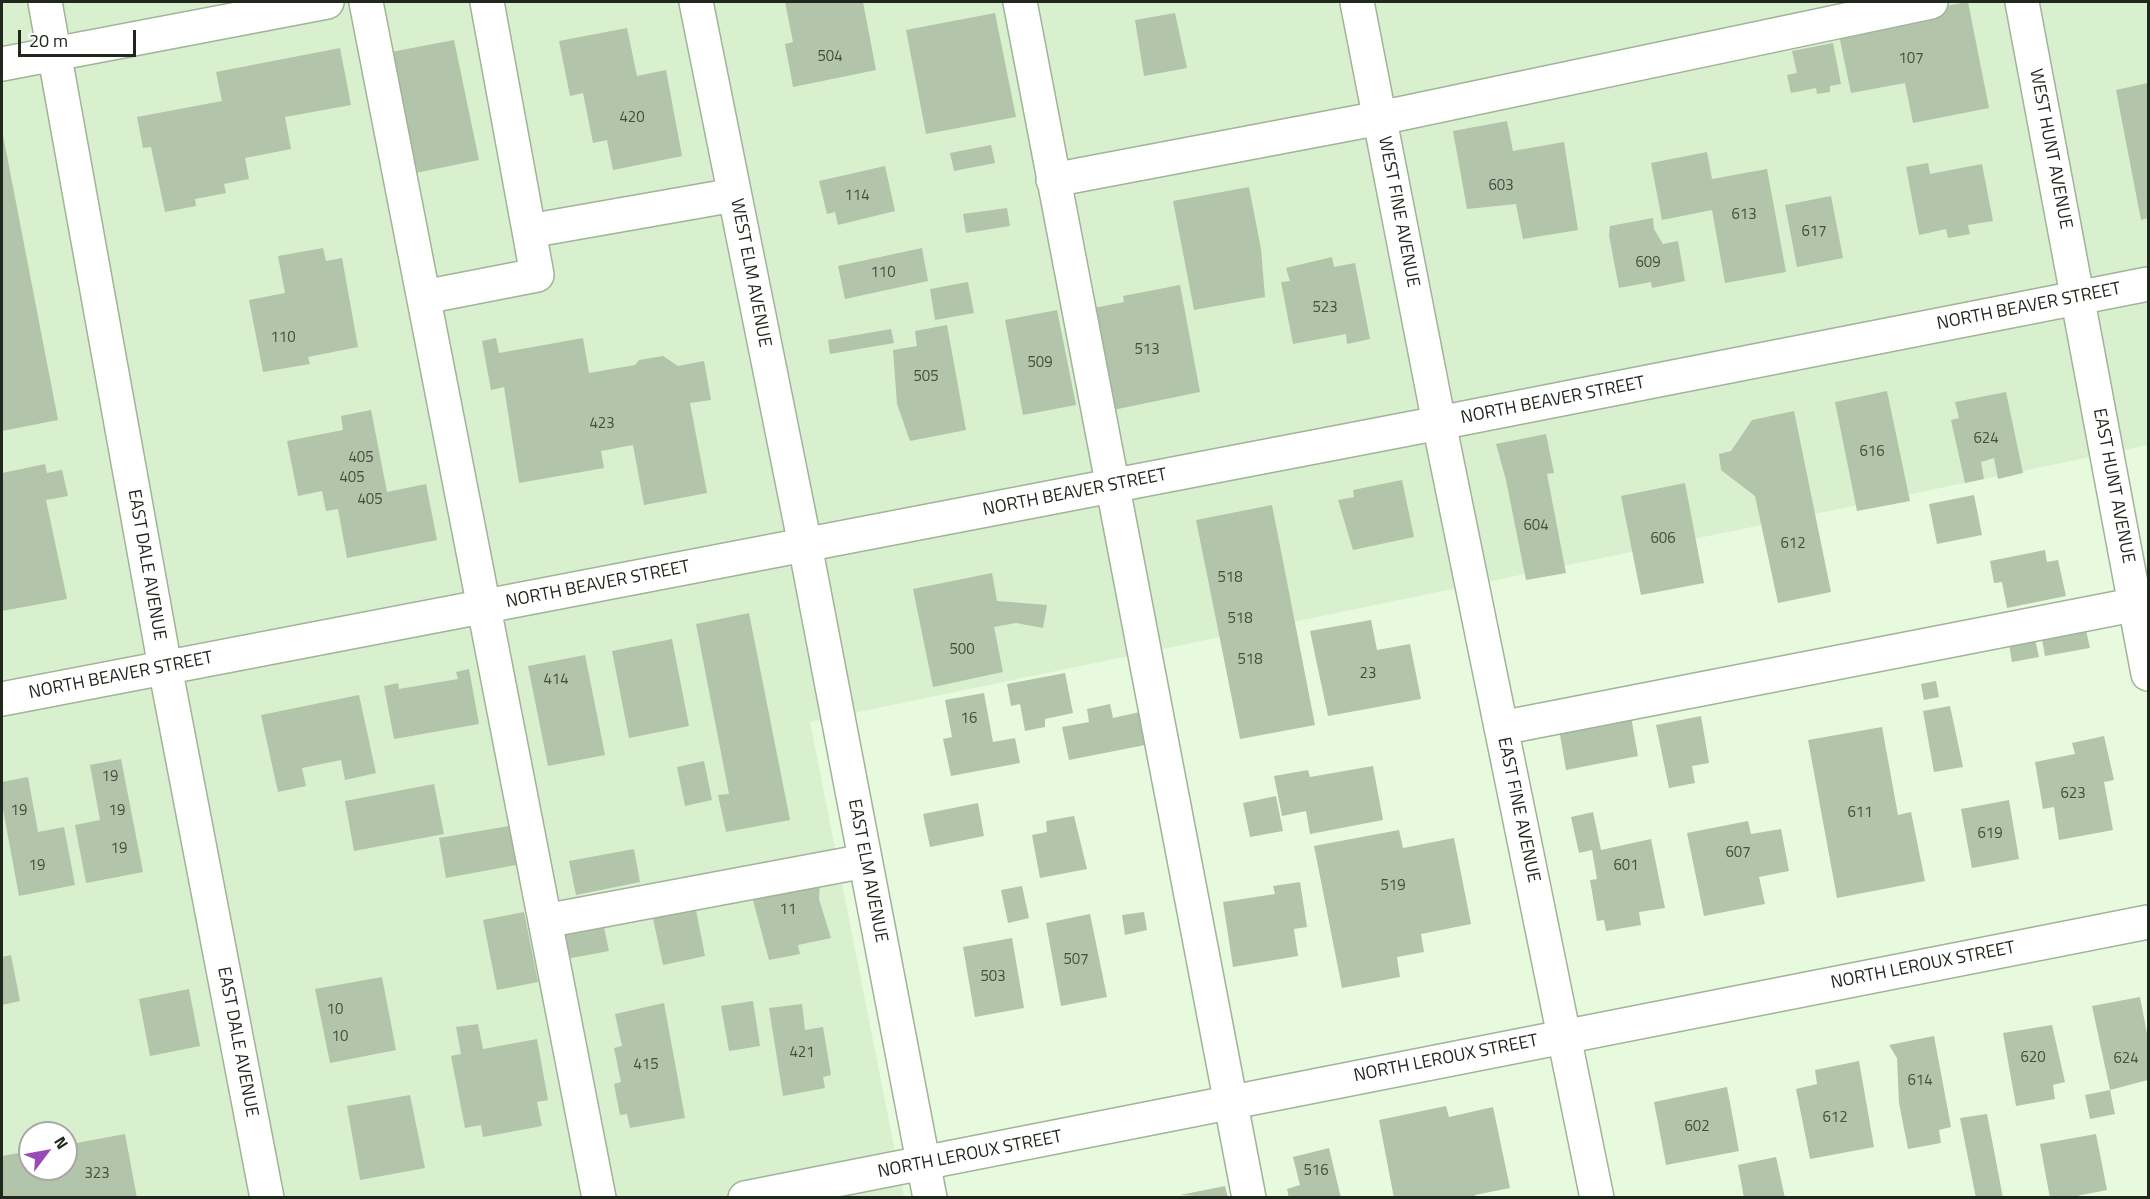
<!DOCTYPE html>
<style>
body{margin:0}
#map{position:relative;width:2150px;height:1199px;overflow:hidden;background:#e7fade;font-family:"Titillium Web",sans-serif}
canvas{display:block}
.frame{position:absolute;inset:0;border:3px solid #20271d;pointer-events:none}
.north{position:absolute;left:18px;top:1121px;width:60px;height:60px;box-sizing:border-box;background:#fff;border:2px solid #a6a9a5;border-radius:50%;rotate:58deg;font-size:16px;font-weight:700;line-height:24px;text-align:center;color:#20271d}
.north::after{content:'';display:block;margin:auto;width:21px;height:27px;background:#9a49b8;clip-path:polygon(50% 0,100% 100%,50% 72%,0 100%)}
.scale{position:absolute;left:18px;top:30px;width:118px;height:27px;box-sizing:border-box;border:3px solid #20271d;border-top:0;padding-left:8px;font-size:18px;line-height:21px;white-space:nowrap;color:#20271d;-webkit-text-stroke:4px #fff;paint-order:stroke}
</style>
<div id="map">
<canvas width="2150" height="1199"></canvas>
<div class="frame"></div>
<div class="north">N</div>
<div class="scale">20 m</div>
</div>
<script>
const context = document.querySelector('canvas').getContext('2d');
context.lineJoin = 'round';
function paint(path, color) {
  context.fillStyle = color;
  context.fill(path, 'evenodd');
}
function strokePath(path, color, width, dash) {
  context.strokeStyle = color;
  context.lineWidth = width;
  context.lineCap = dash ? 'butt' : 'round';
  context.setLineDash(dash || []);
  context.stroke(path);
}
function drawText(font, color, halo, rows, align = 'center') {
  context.font = font + ' "Titillium Web",sans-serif';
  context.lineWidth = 5;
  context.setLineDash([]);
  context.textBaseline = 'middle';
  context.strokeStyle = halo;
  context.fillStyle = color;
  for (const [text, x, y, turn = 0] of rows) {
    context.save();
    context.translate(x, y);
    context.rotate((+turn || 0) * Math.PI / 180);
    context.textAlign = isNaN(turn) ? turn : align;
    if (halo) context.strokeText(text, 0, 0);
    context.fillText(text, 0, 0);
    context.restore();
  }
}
const built = new Path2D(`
 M2 2H2148V445L810 722 904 1197 2 1198ZM30 1133H66V1169H30Z`);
const building = new Path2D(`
 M785 2H863L876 70 793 87 785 44 793 42Z
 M1968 2 1989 108 1913 123 1905 83 1851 93 1839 35 1894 15Z
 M995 13 1016 117 926 134 906 30Z
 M1175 13 1187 68 1144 76 1135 20Z
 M627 28 637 76 666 70 682 156 613 170 607 140 593 143 583 93 570 96 559 41Z
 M454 40 479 160 415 173 391 52Z
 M1833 43 1841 84 1830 86V92L1817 94 1816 88 1791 93 1787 75 1797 73 1792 51Z
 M340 48 351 105 285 117 291 149 245 158 249 179 224 184 226 193 195 199 196 206 165 212 151 147 143 148 137 117 222 101 216 72Z
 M2148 83V218L2141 220 2116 90Z
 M1507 121 1513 151 1564 142 1578 230 1523 239 1516 204 1467 209 1453 131Z
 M2 130 58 420 2 431Z
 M991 145 995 163 954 171 950 153Z
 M1707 152 1712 179 1767 169 1786 272 1725 283 1712 210 1662 220 1651 163Z
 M1928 163 1930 174 1982 164 1993 221 1968 225 1970 234 1948 238 1946 229 1919 235 1906 167Z
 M885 166 895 211 838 225 835 212 827 214 819 181Z
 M1249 187 1261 249 1265 297 1194 310 1173 201Z
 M1831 196 1843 258 1797 267 1785 205Z
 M1007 208 1010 226 966 233 963 214Z
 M1653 218 1654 229 1663 244 1678 241 1685 281 1652 288 1651 282 1619 288 1609 235 1610 226Z
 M323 248 326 261 342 258 358 347 308 357 310 364 263 372 249 300 285 293 278 256Z
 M922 248 928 281 845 299 838 266Z
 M1332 257 1334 267 1355 263 1370 339 1347 344 1346 334 1293 344 1281 282 1290 281 1286 268Z
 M968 282 974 313 935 320 930 289Z
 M1180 285 1200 392 1113 410 1094 308 1124 302 1123 296Z
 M1057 310 1076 405 1023 415 1005 320Z
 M947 325 966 430 910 441 897 404 893 350 917 346 915 331Z
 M891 329 894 343 830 354 828 340Z
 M496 338 499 353 583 338 589 373 635 365 639 360 663 356 678 366 704 361 711 400 690 403 707 493 644 505 633 445 601 451 604 468 519 483 504 387 491 390 482 341Z
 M1887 391 1910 501 1857 511 1835 402Z
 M2006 392 2023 473 1998 479 1994 458 1981 462 1984 479 1965 483 1951 420 1959 418 1955 402Z
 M371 410 387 492 426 484 437 540 347 558 338 509 326 511 322 491 298 496 287 441 343 430 341 416Z
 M1794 411 1831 592 1778 603 1755 496 1721 470 1719 454 1731 451 1752 420Z
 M1546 434 1554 473 1547 474 1566 573 1526 580 1506 480 1496 444Z
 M45 464 47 473 62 470 68 496 46 500 67 599 2 611V473Z
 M1402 480 1414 537 1353 550 1338 500 1354 497 1353 490Z
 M1685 483 1704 583 1641 595 1621 496Z
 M1974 495 1982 535 1937 544 1929 504Z
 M1272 505 1315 725 1240 739 1196 520Z
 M2045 550 2047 562 2058 560 2066 596 2007 608 2002 582 1994 583 1990 561Z
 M992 573 997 601 1047 605 1043 628 1016 623 994 627 1003 672 933 687 913 589Z
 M749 613 790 820 726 832 718 795 729 794 696 624Z
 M1371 620 1377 650 1410 644 1421 699 1328 716 1310 631Z
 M2085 626 2090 648 2045 656 2041 634Z
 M672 639 689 726 629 738 612 651Z
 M2035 639 2039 657 2012 662 2009 645Z
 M585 655 605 755 548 766 528 666Z
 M469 669 479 724 394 739 384 686 398 683 399 689 458 679 456 672Z
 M1065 673 1073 713 1045 719V727L1025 731 1020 704 1011 706 1007 684Z
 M1936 681 1939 697 1924 700 1921 684Z
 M984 693 993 742 1015 738 1020 763 951 776 943 739 952 737 945 700Z
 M359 695 376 773 345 780 341 760 302 768 306 786 278 792 261 715Z
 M1110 704 1113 718 1144 711 1150 744 1069 760 1062 727 1089 722 1087 709Z
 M1950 706 1963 767 1934 772 1923 711Z
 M1630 711 1638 756 1566 770 1559 729Z
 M1701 716 1709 763 1692 766 1695 783 1669 788 1656 725Z
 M1882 727 1898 815 1911 812 1925 881 1837 898 1808 740Z
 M2104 736 2114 780 2104 782 2113 830 2059 840 2054 807 2043 809 2035 762 2075 754 2072 743Z
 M121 759 143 872 86 883 75 825 100 820 90 765Z
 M704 761 712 800 685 806 677 767Z
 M1373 766 1383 820 1310 834 1306 811 1282 816 1274 776 1308 770 1310 777Z
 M28 777 38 832 64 827 75 885 19 896 2 804V782Z
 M434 784 444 834 354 851 345 801Z
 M1276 796 1283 831 1250 837 1243 803Z
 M2009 800 2019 859 1972 868 1961 809Z
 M978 803 984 836 930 847 923 814Z
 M1593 812 1601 850 1651 839 1665 908 1639 912 1641 925 1606 931 1604 920 1597 921 1590 880 1597 879 1592 850 1579 853 1571 817Z
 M1074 816 1087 869 1040 878 1032 835 1047 832 1046 821Z
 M1748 821 1751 834 1781 829 1789 871 1759 877 1765 904 1704 916 1687 833Z
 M509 826 516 865 446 878 439 838Z
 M1399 830 1403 848 1454 838 1471 924 1421 934 1424 952 1397 957 1400 977 1342 988 1314 846Z
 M634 849 640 882 576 895 569 861Z
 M820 879 819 899 831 938 798 945 800 954 769 960 751 893Z
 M1300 882 1307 927 1294 929 1298 956 1233 967 1223 902 1275 894 1273 886Z
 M1022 886 1029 918 1008 923 1001 890Z
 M695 905 705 956 663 965 652 914Z
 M524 912 538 982 497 990 483 920Z
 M1144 912 1147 930 1125 935 1122 915Z
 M601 913 609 951 561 960 554 922Z
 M1090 914 1107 997 1061 1006 1046 923Z
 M1012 938 1024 1008 975 1017 963 947Z
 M11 955 20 1001 2 1005V957Z
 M382 977 396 1050 330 1063 315 989Z
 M189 989 200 1046 150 1056 139 999Z
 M2140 997 2148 1039V1080L2110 1090 2115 1114 2090 1119 2085 1095 2110 1090 2092 1006Z
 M753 1001 760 1046 729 1051 721 1006Z
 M664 1003 685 1118 630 1128 627 1114 620 1115 614 1084 621 1082 614 1048 622 1046 615 1014Z
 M802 1004 805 1030 823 1027 831 1075 823 1077 825 1088 783 1096 769 1008Z
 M478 1024 483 1049 537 1039 548 1100 537 1102 542 1126 483 1137 481 1125 465 1128 451 1056 461 1054 456 1027Z
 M2052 1025 2065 1082 2053 1085 2055 1099 2016 1106 2003 1033Z
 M1934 1036 1951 1127 1939 1130 1941 1143 1908 1149 1899 1103 1897 1058 1889 1045Z
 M1859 1061 1874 1147 1810 1159 1796 1089 1817 1084 1815 1070Z
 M1727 1087 1739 1151 1666 1165 1654 1102Z
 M410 1095 425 1168 360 1180 347 1106Z
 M1446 1106 1449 1117 1493 1107 1510 1188 1475 1195 1476 1198H1394L1379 1120Z
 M1987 1114 2003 1198H1976L1960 1118Z
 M125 1134 137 1198H2V1156L30 1151V1169H66V1145Z
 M2096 1134 2107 1190 2067 1198H2050L2040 1144Z
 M1329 1148 1341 1198H1289L1287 1189 1300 1185 1293 1157Z
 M1776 1157 1785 1198H1744L1738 1165Z
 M1225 1186 1228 1198 1180 1195Z`);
const minor = new Path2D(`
 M45 2 165 667 267 1198
 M366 2 599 1198
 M487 2 529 231 734 195
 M696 2 805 545 930 1198
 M1020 2 1249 1198
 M1357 2 1439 423 1597 1198
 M2022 2 2148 674
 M1053 180 1380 118 1931 2
 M424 297 537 275 529 231
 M2 699 1439 423 2148 284
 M1501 728 2148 602
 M545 921 865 861
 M745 1198 2148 922`);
const major = new Path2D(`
 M2 64 327 2`);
const numberNames = [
 ["504",830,57],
 ["107",1911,59],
 ["420",632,118],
 ["603",1501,186],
 ["114",857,196],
 ["613",1744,215],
 ["617",1814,232],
 ["609",1648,263],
 ["110",883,273],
 ["523",1325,308],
 ["110",283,338],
 ["513",1147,350],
 ["509",1040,363],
 ["505",926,377],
 ["423",602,424],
 ["624",1986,439],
 ["616",1872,452],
 ["405",361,458],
 ["405",352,478],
 ["405",370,500],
 ["604",1536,526],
 ["606",1663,539],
 ["612",1793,544],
 ["518",1230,578],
 ["518",1240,619],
 ["500",962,650],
 ["518",1250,660],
 ["23",1368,674],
 ["414",556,680],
 ["16",969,719],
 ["19",110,777],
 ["623",2073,794],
 ["19",19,811],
 ["19",117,811],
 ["611",1860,813],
 ["619",1990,834],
 ["19",119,849],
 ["607",1738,853],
 ["19",37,866],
 ["601",1626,866],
 ["519",1393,886],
 ["11",788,910],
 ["507",1076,960],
 ["503",993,977],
 ["10",335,1010],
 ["10",340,1037],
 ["421",802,1053],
 ["620",2033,1058],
 ["624",2126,1059],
 ["415",646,1065],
 ["614",1920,1081],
 ["612",1835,1118],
 ["602",1697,1127],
 ["516",1316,1171],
 ["323",97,1174]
];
const streetNames = [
 ["WEST HUNT AVENUE",2050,149,79],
 ["WEST FINE AVENUE",1398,212,79],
 ["WEST ELM AVENUE",750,273,79],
 ["NORTH BEAVER STREET",2029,307,-11],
 ["NORTH BEAVER STREET",1553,401,-11],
 ["EAST HUNT AVENUE",2113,486,79],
 ["NORTH BEAVER STREET",1075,493,-11],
 ["EAST DALE AVENUE",146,565,80],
 ["NORTH BEAVER STREET",598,585,-11],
 ["NORTH BEAVER STREET",121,676,-11],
 ["EAST FINE AVENUE",1518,810,78],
 ["EAST ELM AVENUE",867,871,79],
 ["NORTH LEROUX STREET",1923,966,-11],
 ["EAST DALE AVENUE",237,1042,79],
 ["NORTH LEROUX STREET",1446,1059,-11],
 ["NORTH LEROUX STREET",970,1155,-11]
];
paint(built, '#d8f0ce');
paint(building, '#b2c4aa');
strokePath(minor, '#a1b399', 36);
strokePath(major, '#a1b399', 36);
strokePath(minor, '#fff', 33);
strokePath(major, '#fff', 33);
drawText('15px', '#444e40', null, numberNames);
drawText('18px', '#20271d', '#fff', streetNames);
</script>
